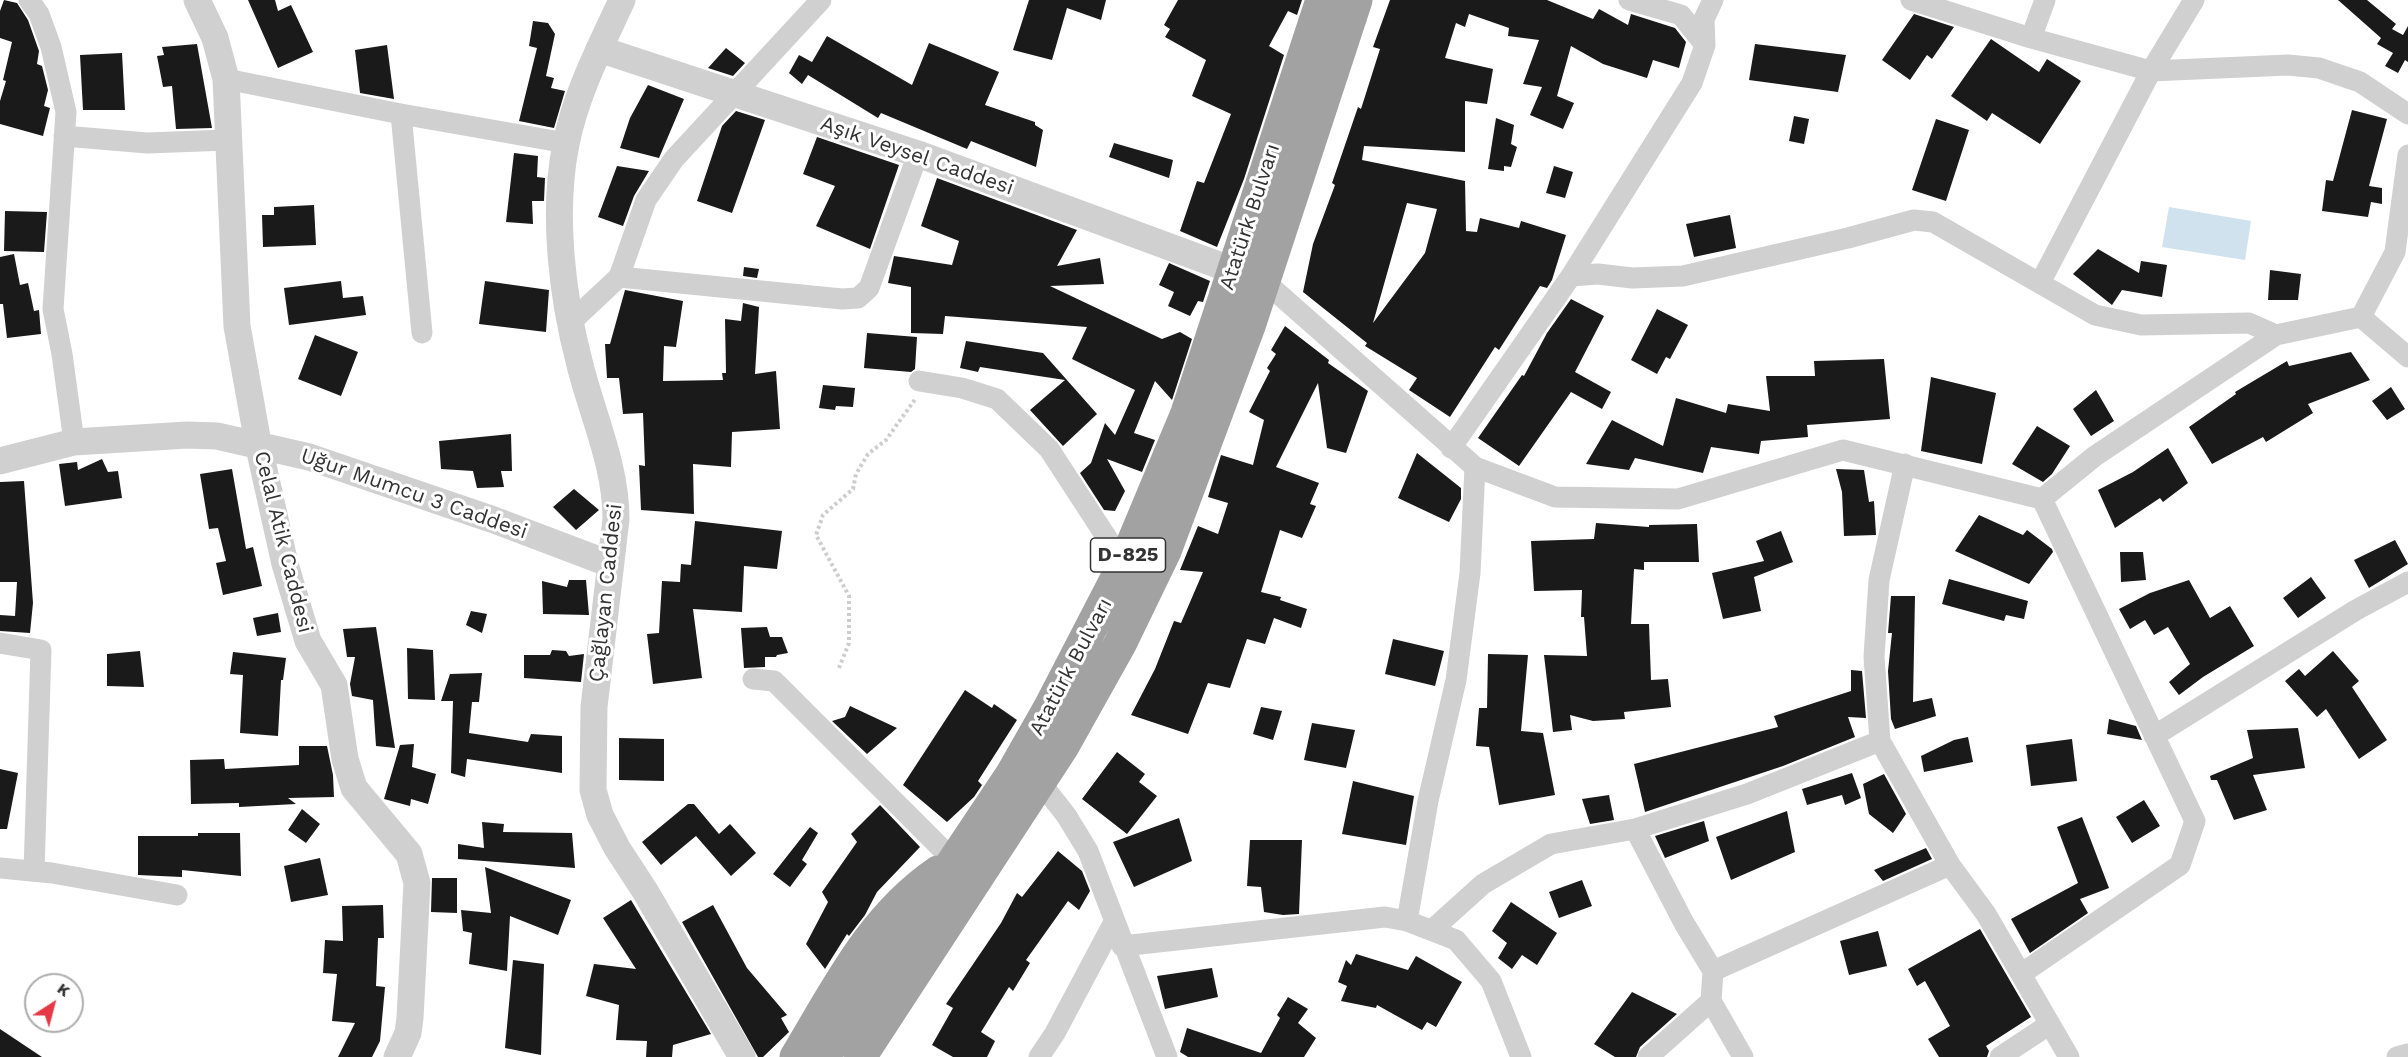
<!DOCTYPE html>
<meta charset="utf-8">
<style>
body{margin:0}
#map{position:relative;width:2408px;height:1057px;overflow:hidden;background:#fff;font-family:"Work Sans",sans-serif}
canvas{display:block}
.north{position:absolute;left:24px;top:973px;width:60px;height:60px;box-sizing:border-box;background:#fff;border:2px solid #adadad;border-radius:50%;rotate:36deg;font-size:16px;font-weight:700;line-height:24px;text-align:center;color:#333}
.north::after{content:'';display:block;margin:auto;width:21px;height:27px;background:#e63946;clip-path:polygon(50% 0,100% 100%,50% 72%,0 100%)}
</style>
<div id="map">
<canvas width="2408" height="1057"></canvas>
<div class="north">K</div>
</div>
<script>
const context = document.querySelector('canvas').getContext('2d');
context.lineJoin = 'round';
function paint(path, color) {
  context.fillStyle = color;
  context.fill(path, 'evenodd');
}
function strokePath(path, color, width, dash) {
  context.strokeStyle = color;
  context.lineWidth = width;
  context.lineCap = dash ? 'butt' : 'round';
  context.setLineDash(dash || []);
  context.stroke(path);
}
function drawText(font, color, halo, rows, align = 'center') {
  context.font = font + ' "Work Sans",sans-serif';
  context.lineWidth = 6;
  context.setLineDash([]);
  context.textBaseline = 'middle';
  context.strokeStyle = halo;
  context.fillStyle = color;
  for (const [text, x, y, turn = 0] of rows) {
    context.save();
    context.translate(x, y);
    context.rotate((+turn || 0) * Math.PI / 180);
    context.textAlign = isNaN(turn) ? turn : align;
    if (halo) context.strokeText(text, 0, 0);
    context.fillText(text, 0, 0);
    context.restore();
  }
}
const water = new Path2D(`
 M2169 207 2251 221 2245 260 2162 247Z`);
const building = new Path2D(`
 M4 0 17 3 28 20 39 51 37 64 42 66 48 90 44 106 50 108 43 136 0 124V101L6 81 3 80 12 42 0 38V11Z
 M248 0H275L278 11 291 5 313 52 278 68Z
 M1029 0H1106L1101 20 1067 8 1052 60 1013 50Z
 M1178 0H1302L1297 15 1288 11 1269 46 1284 55 1244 179 1217 247 1180 231 1197 181 1204 183 1231 114 1192 96 1206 60 1165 37 1170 29 1164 25Z
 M1390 0H1547L1593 19 1599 9 1628 25 1631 14 1675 28 1686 42 1679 68 1653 60 1647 78 1603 64 1571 46 1557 96 1574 103 1563 129 1530 115 1542 87 1523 84 1539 40 1508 36 1509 28 1469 14 1465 27 1456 23 1445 58 1493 69 1487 104 1465 101V152L1364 146 1362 160 1465 181 1466 231 1477 232 1480 218 1519 228 1521 221 1566 235 1552 280 1547 288 1540 286 1499 350 1495 347 1450 417 1409 390 1417 378 1365 346 1367 343 1303 292 1313 244 1335 185 1332 183 1358 107 1361 109 1380 49 1373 47ZM1407 203 1437 209 1425 253 1373 323Z
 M2338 0H2367L2396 24 2392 29 2403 35 2408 26V62L2405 60 2398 73 2385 66 2393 53 2377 44 2381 38Z
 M1914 14 1954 27 1932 59 1927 55 1910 80 1882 60Z
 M533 21 548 23 555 34 546 76 554 78 551 88 565 91 554 128 519 121 537 48 529 46Z
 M827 36 912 85 929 43 999 72 985 105 1035 122V125L1043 130 1036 167 971 141 967 149 881 113 878 118 808 75 802 84 789 73 799 55 812 62Z
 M1991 39 2039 72 2047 59 2081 81 2040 144 1992 113 1987 121 1951 96Z
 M197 44 212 128 176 129 172 86 163 87 157 56 164 55 162 47Z
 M1755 44 1846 55 1838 92 1749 80Z
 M387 45 394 99 360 93 355 50Z
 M726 48 745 63 733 76 708 68Z
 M122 53 125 110H83L80 55Z
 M648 85 684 99 659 158 620 148 630 118Z
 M2352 110 2387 119 2369 186 2382 188V204L2371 202 2368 217 2322 211 2326 180 2333 181Z
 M736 111 765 120 732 213 697 201 722 126Z
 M1794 116 1809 119 1804 144 1789 141Z
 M1496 118 1514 125 1511 144 1517 147 1511 167 1504 166V171L1488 169Z
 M1936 119 1969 130 1946 201 1912 190Z
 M817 137 899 165 870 249 816 226 835 186 803 174Z
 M1114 143 1173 160 1169 178 1109 157Z
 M514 153 538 156 537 177 545 178 544 201H532L533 224 506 222Z
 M617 166 649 171 634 196 623 226 598 217Z
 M1554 166 1573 172 1565 198 1546 193Z
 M937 178 1077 230 1057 266 1100 258 1104 284 1050 286 1162 339 1180 332 1192 339 1172 400 1155 381 1134 433 1155 440 1142 472 1107 459 1125 491 1115 511 1104 510 1080 473 1091 463 1105 423 1115 435 1135 390 1072 359 1087 327 945 316 943 334 911 333V287L888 283 894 256 952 265 959 241 921 226Z
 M314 205 316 245 263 247 262 215H274V207Z
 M5 211 47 212 44 252 4 251Z
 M1730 215 1736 248 1694 257 1686 224Z
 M2098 249 2139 273 2141 261 2167 265 2162 297 2122 290 2112 305 2073 274Z
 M14 254 20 285 28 283 34 311 39 310 41 334 7 338 3 304H0V257Z
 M1169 263 1210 281 1203 302 1198 301 1190 316 1168 306 1174 292 1159 285Z
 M744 267 759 269 757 278 743 276Z
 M2270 270 2301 274 2298 300H2268Z
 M341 281 343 298 363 296 366 315 289 325 284 288Z
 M485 281 549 290 546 332 479 324Z
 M625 290 683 301 676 347 664 346 663 381 723 380 722 373H726L725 319 741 321 743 303 759 307 755 374 776 371 780 429 732 432 731 467 693 464 694 514 641 510 639 465 645 466 643 413 623 414 619 378H607L605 344H610Z
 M1571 299 1604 316 1575 372 1611 392 1602 409 1571 392 1519 466 1478 438 1522 375 1524 376 1547 333Z
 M1657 309 1688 325 1670 359 1666 357 1657 374 1631 360Z
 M1285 326 1329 360 1328 363 1368 391 1346 453 1327 448 1318 383 1276 467 1319 483 1310 504 1316 506 1302 538 1280 530 1261 592 1281 597 1280 600 1307 609 1301 628 1274 618 1265 644 1247 639 1230 688 1208 683 1188 734 1131 715 1155 669 1174 621 1181 623 1203 572 1180 570 1198 526 1218 534 1228 503 1208 497 1221 455 1253 465 1264 420 1249 412 1270 371 1267 368 1276 354 1271 350Z
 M867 333 917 337 915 369 911 372 864 368Z
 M315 335 358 352 341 396 298 379Z
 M966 341 1043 353 1097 414 1063 446 1030 410 1065 380 980 367 978 372 960 368Z
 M2351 352 2370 380 2308 404 2313 413 2266 442 2263 437 2212 464 2189 427 2236 394 2235 392 2287 361 2289 366Z
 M1884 359 1890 419 1807 425 1808 437 1761 441 1759 454 1711 447 1703 473 1635 458 1629 470 1586 464 1612 420 1663 446 1676 398 1726 413 1728 404 1770 411 1766 376H1815L1814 361Z
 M1931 377 1996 393 1982 464 1921 451Z
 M823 385 855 388 853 407 836 406 835 410 819 408Z
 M2391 387 2405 409 2387 420 2372 401Z
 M2096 390 2114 421 2091 436 2073 409Z
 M2037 426 2070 446 2052 474 2043 482 2012 464Z
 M511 434 512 471H501L504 487 477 488 473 471 441 469 439 441Z
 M2168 448 2188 483 2163 502 2160 498 2115 528 2098 490 2133 472Z
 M1417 453 1461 488V499L1449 522 1398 498Z
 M102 459 108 472 118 471 122 498 65 506 59 464 77 462 78 470Z
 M232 469 246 549 253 547 262 586 223 595 216 563 226 561 218 528 209 529 200 474Z
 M1836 469 1864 470 1869 502 1874 501 1876 535 1844 536 1842 492Z
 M24 481 33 603 30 633 0 631V615L15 616 17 582H0V482Z
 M574 489 599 510 576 530 553 507Z
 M1979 515 2023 535 2027 530 2052 549 2053 552 2029 584 1955 551Z
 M695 521 782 531 777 569 744 566 742 612 693 609 702 678 653 684 647 634 659 633 662 581 680 582 681 564 691 565Z
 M1596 523 1649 527V525L1697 524 1699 562H1644V570L1634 569 1631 624H1649L1651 680 1668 679 1671 707 1624 712 1625 719 1593 721 1570 715 1572 730 1553 732 1544 655 1587 656 1584 617H1581L1582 590 1534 591 1531 541 1594 539Z
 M1781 531 1793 562 1754 577 1761 611 1723 619 1712 573 1764 561 1756 541Z
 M2395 540 2408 564 2369 588 2354 560Z
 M2120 552H2143L2146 580 2121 582Z
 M2311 577 2326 598 2298 618 2283 598Z
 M1949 579 2028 601 2024 619 2006 615 2004 621 1942 604Z
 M569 580H586L589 615 543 614 542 581 567 587Z
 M2189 580 2210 618 2230 606 2254 646 2203 677 2179 695 2169 682 2190 664 2168 627 2154 635 2145 620 2130 629 2119 609 2150 593Z
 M1891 596H1915L1913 702 1932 698 1936 716 1895 729 1891 719 1888 671 1892 633H1888Z
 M471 611 487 614 482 633 466 625Z
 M278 613 281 632 257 636 253 618Z
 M376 627 395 748 376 746 373 700 352 696 350 684 355 657H347L343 629Z
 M767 627 770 637H782L788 653 777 655 776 657H765V667L744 668 741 628Z
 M1393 639 1444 651 1435 686 1385 674Z
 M407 648 433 650 435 700 408 699Z
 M552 650 566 651 569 656 584 654 581 682 524 678V655H550Z
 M140 651 144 687 107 686V654Z
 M2333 651 2359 681 2352 687 2387 740 2359 759 2326 709 2317 717 2285 681 2299 669 2305 676Z
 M233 652 286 658 283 680H281L278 736 240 733 243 675 230 674Z
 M1488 654 1528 655 1521 731 1543 733 1555 795 1499 805 1489 747 1476 746 1479 708H1487Z
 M1851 670 1862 671 1866 718 1848 717 1855 737 1783 766 1645 812 1634 764 1778 727 1774 716 1851 691Z
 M482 673 479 702H472L469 733 528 742 531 734 562 736V773L467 759 465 777 451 773 453 701H441L450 674Z
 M965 690 992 708 994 704 1017 720 978 781 982 785 974 797 947 822 903 785Z
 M850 706 897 728 867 754 832 721 845 717Z
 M1261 707 1282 711 1273 740 1253 734Z
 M2109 719 2136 726 2142 740 2107 734Z
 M1312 723 1355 730 1346 768 1304 760Z
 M2298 728 2305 768 2253 775 2267 810 2234 820 2217 780H2211L2210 776 2253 758 2247 730Z
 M1968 737 1973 762 1924 772 1921 756 1954 740Z
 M619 738 664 739V781L619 780Z
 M2072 739 2077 781 2031 786 2026 745Z
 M414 744 412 767 436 774 428 804 411 799 410 806 384 799 400 745Z
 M299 746H327L333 775 334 797 288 798 296 804 239 807V803L191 804 190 760 224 759 225 769 299 765Z
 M1117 752 1145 774 1139 782 1157 796 1127 834 1082 799Z
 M0 769 18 773 7 829H0Z
 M1852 773 1861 798 1845 805 1842 795 1807 805 1802 789Z
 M1884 774 1906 814 1893 833 1869 814 1863 784Z
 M1353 781 1414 796 1406 845 1342 834Z
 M1609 795 1614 820 1590 824 1582 799Z
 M2144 800 2160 826 2132 843 2116 817Z
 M688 804H694L719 834 730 824 756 853 731 876 696 836 661 865 642 842Z
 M880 805 920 847 877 892 865 915 849 936 847 934 825 969 806 944 828 902 822 892 857 842 851 834Z
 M302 809 320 824 306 843 288 830Z
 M1787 811 1795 852 1731 880 1716 837Z
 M2082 817 2109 888 2080 899 2088 913 2030 953 2011 919 2078 883 2057 827Z
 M1179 818 1192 861 1134 887 1113 842Z
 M1704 821 1709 841 1665 858 1655 836Z
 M482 822 504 824 503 832 572 833 575 868 458 859V844L484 848Z
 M810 827 818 833 802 860 807 864 790 887 773 874Z
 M198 833H240L241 876 182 870V877L138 875V836H198Z
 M1250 840H1302L1299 914 1283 915 1264 912 1261 887 1247 886Z
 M1926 848 1932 859 1883 881 1874 870Z
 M1058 851 1082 871 1090 891 1079 910 1068 901 1026 960 1030 963 1013 991 1009 987 981 1032 995 1041 987 1057H953L932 1045 953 1008 946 1004 1001 923 1017 893 1022 897Z
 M320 858 328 895 291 902 284 866Z
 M485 867 571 900 558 935 510 916 507 971 469 964 472 933 463 931 461 910 491 913Z
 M432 878H457V913L431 912Z
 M1582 880 1592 906 1559 918 1549 892Z
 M631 900 711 1034 673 1045 672 1057H646L647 1041 616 1040 619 1005 586 996 594 964 636 969 603 918Z
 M1511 902 1557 933 1537 965 1522 955 1512 969 1498 958 1507 943 1492 931Z
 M383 905 384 938H378L376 986 385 987 380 1041 372 1057H338L355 1023 332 1021 337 974 323 973 325 940 343 941 342 906Z
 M713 905 747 968 787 1015 781 1018 789 1032 763 1057H758L682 922Z
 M1980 929 2031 1017 1986 1046 1989 1051 1987 1057H1939L1928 1039 1950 1026 1925 981 1917 986 1908 969Z
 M1878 931 1887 966 1849 975 1840 941Z
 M1356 954 1408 970 1416 956 1462 982 1436 1027 1427 1022 1422 1030 1377 1005 1376 1008 1341 1001 1347 986 1338 982 1346 960 1351 965Z
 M513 960 544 964 541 1055 505 1048Z
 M1212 968 1218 997 1165 1009 1157 976Z
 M1632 992 1677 1014 1640 1047 1636 1057H1615L1594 1044Z
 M1288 997 1308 1009 1298 1023 1316 1038 1304 1057H1188L1180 1052 1187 1028 1261 1053 1280 1018 1277 1015Z
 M0 1029 42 1057H0Z`);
const path = new Path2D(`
 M839 668 849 643V596L816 535 823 515 853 489 856 474 868 454 886 440 916 398`);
const minor = new Path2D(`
 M29 0 39 14 51 47 66 112 53 309 62 354 74 442
 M1629 0 1681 15 1705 45
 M1911 0 2031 38 2151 71 2288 65 2319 68 2360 82 2408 114
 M2031 38 2045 0
 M226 79 401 114 566 143
 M401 114 422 333
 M64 136 147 143 228 140
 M1571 276 1598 274 1632 278 1683 276 1848 238 1914 220 1933 222 2095 315 2141 325 2249 323 2276 335
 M619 277 646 200 674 159 821 0
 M1264 281 1475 467 1555 497 1678 499 1843 450 2042 499 2095 456 2276 335 2361 317 2395 252 2408 155
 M2040 283 2151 71 2194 0
 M2361 317 2408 357
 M571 322 619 277 842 299 858 298 869 288 918 154
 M919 381 962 388 997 399 1049 449 1124 564
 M1451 448 1571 276 1692 83 1705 45 1704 19 1713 0
 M1905 464 1879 580 1874 657 1880 741 1950 865 1986 914 2069 1057
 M0 643 41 650 34 871
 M753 679 774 681 954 861
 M2154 736 2356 610 2408 582
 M1040 782 1066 815 1088 851 1167 1057
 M1635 829 1684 923 1713 971 1711 1001 1743 1057
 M0 868 52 873 177 895
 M1407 921 1428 801 1456 680 1470 573 1475 467
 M1432 930 1483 884 1551 844 1635 829 1747 794 1880 741
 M1122 946 1385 917 1407 921 1456 940 1491 981 1521 1057
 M1713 971 1950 865
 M2021 974 2180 865 2195 821 2042 499
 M1039 1057 1055 1033 1114 922
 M1648 1057 1711 1001
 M2000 1057 2050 1024
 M2397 1057 2408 1054`);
const tertiary = new Path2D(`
 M197 0 215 38 226 79 237 326 258 443 285 564 308 641 334 685 345 759 354 788 409 854 417 883 410 1018 408 1033 397 1057
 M622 0C601 46 576 93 566 144 552 213 562 297 580 365 593 417 616 465 616 519L594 707 593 790 600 815 617 848 645 891 742 1057
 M599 49 918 154 1232 270
 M0 461 74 442 187 435 217 436 309 457 494 520 610 564`);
const trunk = new Path2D(`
 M796 1057C837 989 871 918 938 872
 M823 1057 1012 774 1049 709 1124 564 1187 413 1322 0
 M860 1057 1063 746 1120 644 1165 551 1249 326 1356 0`);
const shields = [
 [1128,555,75]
];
const shieldNames = [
 ["D-825",1128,555]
];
const streetNames = [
 ["Aşık Veysel Caddesi",917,156,19],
 ["Atatürk Bulvarı",1250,217,-72],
 ["Uğur Mumcu 3 Caddesi",414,494,19],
 ["Celal Atik Caddesi",283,542,76],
 ["Çağlayan Caddesi",606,593,-84],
 ["Atatürk Bulvarı",1071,667,-62]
];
paint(water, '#cfe2ee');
paint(building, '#1a1a1a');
strokePath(path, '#cdcdcd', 4, [3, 3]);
strokePath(minor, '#d0d0d0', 21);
strokePath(tertiary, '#d0d0d0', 27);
strokePath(trunk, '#a2a2a2', 33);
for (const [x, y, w] of shields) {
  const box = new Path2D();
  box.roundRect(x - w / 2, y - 17, w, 34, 4.5);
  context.fillStyle = '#fff';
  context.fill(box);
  strokePath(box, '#333', 1.5);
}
drawText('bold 20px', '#333', null, shieldNames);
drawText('21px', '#333', '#fff', streetNames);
</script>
